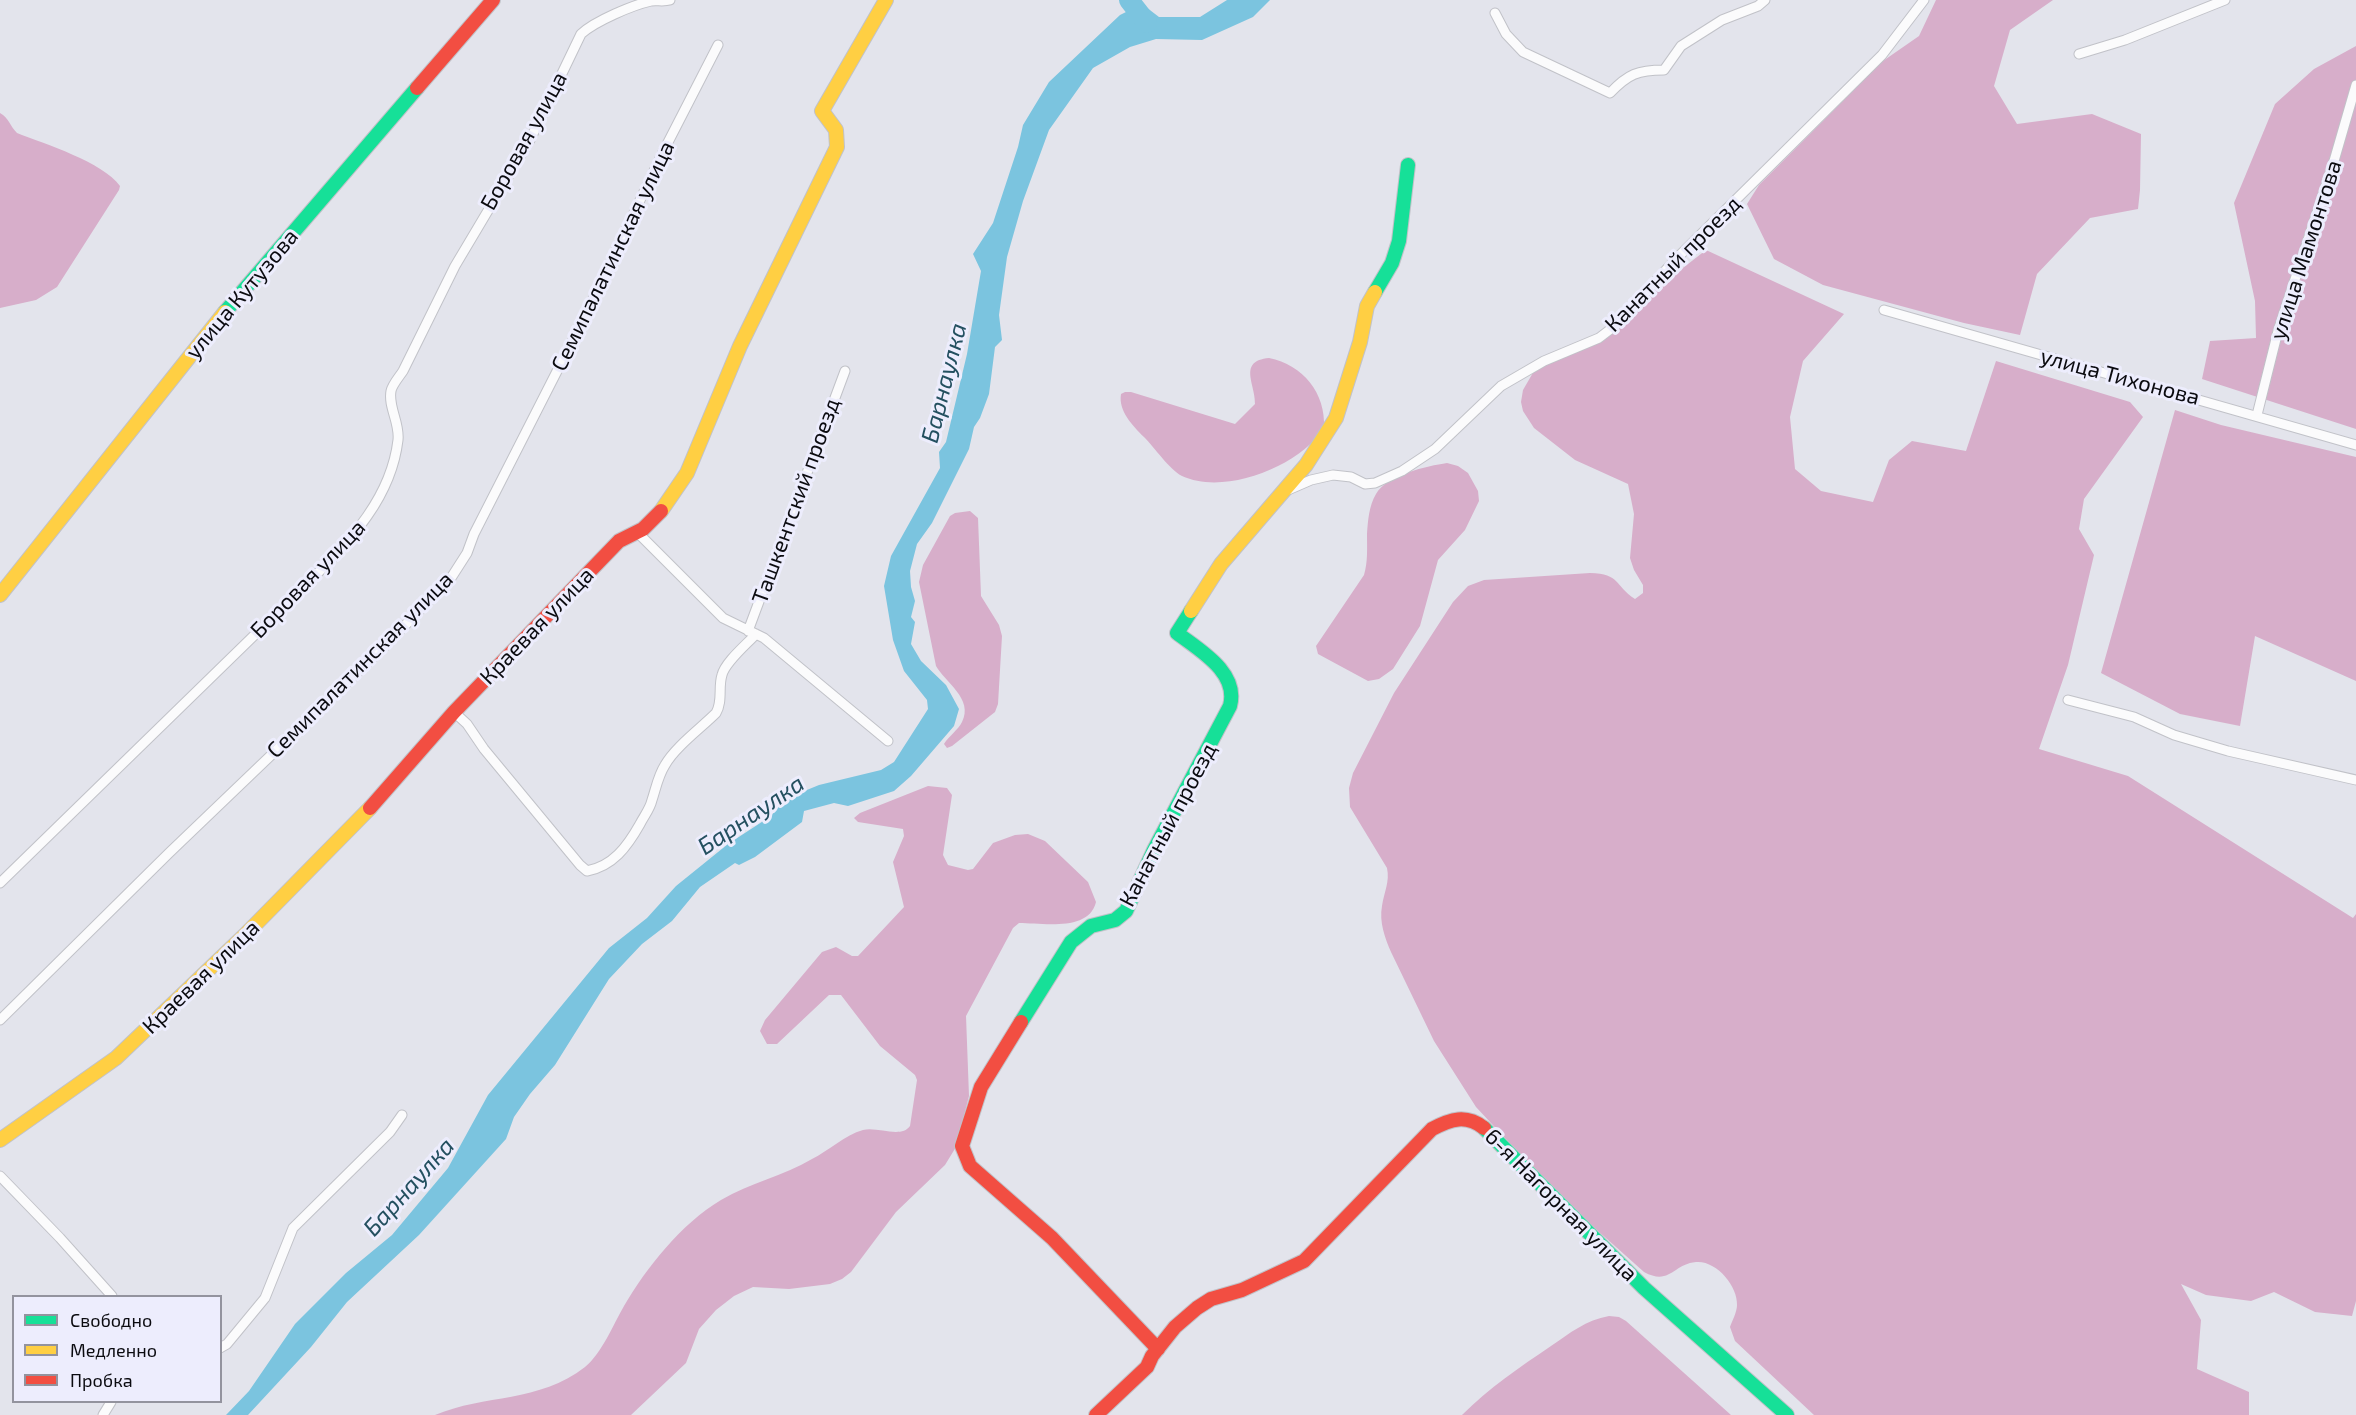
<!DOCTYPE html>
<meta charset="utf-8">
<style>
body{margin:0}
#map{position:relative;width:2356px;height:1415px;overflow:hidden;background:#e3e4ec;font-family:"Exo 2",sans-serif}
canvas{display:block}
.legend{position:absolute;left:12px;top:1295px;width:210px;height:108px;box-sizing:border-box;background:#ededfd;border:2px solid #93939e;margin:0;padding:8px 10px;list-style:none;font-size:18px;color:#0b0b10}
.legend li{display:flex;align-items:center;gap:12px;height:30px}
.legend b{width:30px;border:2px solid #93939e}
</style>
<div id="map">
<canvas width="2356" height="1415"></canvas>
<ul class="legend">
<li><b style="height:8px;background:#16e098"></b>Свободно</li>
<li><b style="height:8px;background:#ffcf43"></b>Медленно</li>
<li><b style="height:8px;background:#f24e42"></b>Пробка</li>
</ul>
</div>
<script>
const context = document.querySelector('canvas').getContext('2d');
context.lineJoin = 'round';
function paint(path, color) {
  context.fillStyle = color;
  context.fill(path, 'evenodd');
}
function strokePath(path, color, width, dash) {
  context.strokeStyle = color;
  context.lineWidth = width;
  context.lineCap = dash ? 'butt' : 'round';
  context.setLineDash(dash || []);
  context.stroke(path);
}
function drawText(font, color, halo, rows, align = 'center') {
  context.font = font + ' "Exo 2",sans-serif';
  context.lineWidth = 6;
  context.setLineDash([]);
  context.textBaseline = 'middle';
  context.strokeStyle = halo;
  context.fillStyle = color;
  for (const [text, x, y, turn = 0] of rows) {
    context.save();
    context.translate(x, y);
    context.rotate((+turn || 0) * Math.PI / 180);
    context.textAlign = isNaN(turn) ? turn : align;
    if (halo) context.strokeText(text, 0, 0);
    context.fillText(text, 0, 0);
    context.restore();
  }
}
const forest = new Path2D(`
 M1936 0H2053L2010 30 1994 86 2017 124 2092 114 2141 134 2140 190 2138 209 2090 218 2037 274 2020 335 1964 323 1823 285 1774 259 1747 204 1759 185 1883 61 1919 36Z
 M2356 46V429L2202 379 2210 341 2256 338 2255 301 2234 203 2275 104 2314 69Z
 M0 113C9 118 10 126 17 133 45 144 103 162 120 186L119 190 57 287 36 300 0 308Z
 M1706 250 1844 314 1803 361 1790 417 1795 469 1821 491 1873 502 1889 460 1912 441 1966 451 1996 361 2130 402 2143 417 2084 499 2079 529 2094 555 2068 665 2039 749 2128 776 2353 918 2356 914V1301L2352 1316 2315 1312 2274 1292 2251 1301 2206 1295 2181 1284 2201 1320 2197 1369 2249 1392V1415H1814L1735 1341 1730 1327C1732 1321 1737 1312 1737 1305 1738 1286 1716 1260 1696 1262 1673 1264 1670 1286 1644 1272L1560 1197 1476 1107 1434 1041 1391 952C1385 938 1379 922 1382 906 1384 892 1390 882 1387 868L1350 807 1349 788 1353 773 1394 693 1453 602 1468 586 1484 580 1590 573C1621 574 1614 585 1635 599L1643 593V585L1634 570 1630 558 1634 514 1628 484 1575 460 1534 428 1523 411 1521 402 1523 390 1534 371 1597 335Z
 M1269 358C1303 365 1326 393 1324 428 1300 466 1225 496 1182 476 1170 470 1154 447 1144 437 1133 426 1118 411 1121 394L1125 392H1131L1235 424 1255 404C1256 385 1237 361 1269 358Z
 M2175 410 2221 425 2356 457V681L2255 636 2240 726 2180 714 2101 673Z
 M1447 463 1458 466 1468 473 1478 491 1479 501 1465 530 1438 560 1420 626 1393 669 1379 679 1368 681 1318 654 1316 646 1364 575C1368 562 1367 548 1367 534 1368 520 1369 506 1376 494 1387 475 1427 466 1447 463Z
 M970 511 978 518 981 596 999 625 1002 636 998 704 995 712 952 746 947 748 944 744C949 736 958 730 962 722 974 699 945 682 936 666L919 582 923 565 950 516 955 513Z
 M928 786 947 788 952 795 943 855 948 865 968 870 973 869 993 843 1015 835 1028 834 1045 841 1088 882 1096 902C1089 932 1042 923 1019 923L1013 928 966 1016 969 1096 956 1147 945 1165 896 1212 851 1272 842 1279 830 1284 789 1289 753 1287 734 1296 716 1310 699 1329 686 1363 631 1415H435C485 1394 539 1403 585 1367 602 1353 613 1325 624 1306 647 1267 681 1224 721 1200 750 1183 783 1176 812 1159 828 1151 845 1135 863 1130 877 1126 901 1139 910 1126L917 1080 915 1075 880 1046 841 995H829L777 1044H767L760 1031 765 1020 822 952 836 947 852 956H858L904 907 893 862 904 836 903 829 858 822 854 818 860 813Z
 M1609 1316 1619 1317 1626 1321 1731 1415H1462C1489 1388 1520 1367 1551 1346 1570 1333 1586 1320 1609 1316Z`);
const water = new Path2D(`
 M1227 0H1270L1253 17 1202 40 1156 39 1130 47 1093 68 1049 130 1023 201 1007 257 999 315 1002 340 995 347 989 394 980 418 974 427 969 449 932 523 917 544 910 571 911 587 915 601 911 617 915 622 911 644 921 661 946 685 959 709 954 726 911 776 894 791 848 806 834 803 804 811 802 822 755 857 739 865 735 863 700 887 672 921 642 944 609 979 555 1065 530 1094 514 1117 506 1139 419 1235 347 1302 311 1347 248 1415H226L249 1391 295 1324 346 1273 392 1235 448 1168 488 1095 609 948 647 918 676 886 728 844 771 816 785 799 819 785 881 770 894 762 928 709 927 700 904 671 893 640 884 586 891 556 940 468 939 452 946 442 967 354 981 271 973 254 993 223 1018 147 1023 125 1049 82 1120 15 1142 4 1159 17H1200Z`);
const river = new Path2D(`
 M1129 0 1147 23`);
const street = new Path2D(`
 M1495 13 1506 34 1523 52 1610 93C1628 74 1638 70 1664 70L1681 46 1722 20 1758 6 1765 0
 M2079 54 2125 40 2225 0
 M1884 310 2356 445
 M2257 415 2278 331 2334 161 2356 85
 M1288 490 1311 480 1333 475 1351 477 1365 484 1375 483 1402 471 1435 449 1501 386 1544 361 1599 338 1616 325 1674 261 1882 55 1924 0
 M637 532 723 618 764 638 888 741
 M748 631 845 371
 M2068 700 2134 717 2174 735 2228 751 2356 780
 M454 712 467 724 484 749 580 865 587 871C613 866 627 847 640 824 644 816 650 809 652 800 656 788 658 776 665 765 675 747 701 728 716 713 723 701 718 687 722 675 725 662 747 644 756 634
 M0 883 311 580C350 540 391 499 398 440 400 423 388 407 391 391 392 385 399 377 403 371L455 266 530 140 581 34C595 21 633 5 651 1 657 0 663 2 670 0
 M0 1020 169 853 384 647 451 578 467 553 474 534 580 326 662 154 718 45
 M0 1176 60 1238 112 1296
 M220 1348 227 1344 265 1298 293 1228 390 1132 402 1115
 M103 1415 111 1402`);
const fast = new Path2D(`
 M1375 292 1392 263 1399 241 1408 165
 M225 312 417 88
 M1021 1022 1071 942 1091 926 1115 920 1126 911 1154 850 1230 706C1239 672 1199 650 1177 633L1191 611
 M1484 1128 1644 1288 1787 1415`);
const slow = new Path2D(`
 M661 511 687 473 740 346 837 147 836 130 822 111 886 0
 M0 595 225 312
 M1191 611 1221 564 1306 465 1336 418 1360 342 1367 306 1375 292
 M0 1140 116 1058 245 935 370 808`);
const jam = new Path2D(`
 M417 88 493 0
 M370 808 454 712 619 541 643 529 661 511
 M1021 1022 981 1087 962 1146 970 1166 1052 1238 1158 1349
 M1096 1415 1147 1367 1152 1356 1175 1327 1197 1308 1211 1299 1242 1290 1304 1261 1432 1129C1451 1119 1466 1114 1484 1128`);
const streetNames = [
 ["Боровая улица",524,141,-61],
 ["улица Мамонтова",2306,250,-72],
 ["Семипалатинская улица",613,256,-64],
 ["Канатный проезд",1673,264,-45],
 ["улица Кутузова",242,294,-50],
 ["улица Тихонова",2120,377,15],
 ["Ташкентский проезд",796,501,-70],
 ["Боровая улица",308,579,-46],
 ["Краевая улица",537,626,-46],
 ["Семипалатинская улица",360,665,-45],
 ["Канатный проезд",1168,825,-62],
 ["Краевая улица",201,977,-44],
 ["6-я Нагорная улица",1561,1205,45]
];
const waterNames = [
 ["Барнаулка",944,383,-76],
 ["Барнаулка",751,815,-34],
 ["Барнаулка",409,1187,-48]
];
paint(forest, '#d7aeca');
paint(water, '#7bc4df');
strokePath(river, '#7bc4df', 20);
strokePath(street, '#c1c2c8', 11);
strokePath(fast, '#c1c2c8', 16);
strokePath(slow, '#c1c2c8', 16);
strokePath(jam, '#c1c2c8', 16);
strokePath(street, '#fbfbfc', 9);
strokePath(fast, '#16e098', 14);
strokePath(slow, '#ffcf43', 14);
strokePath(jam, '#f24e42', 14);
drawText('22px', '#0b0b10', '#ededfd', streetNames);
drawText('italic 24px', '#245060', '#ededfd', waterNames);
</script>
